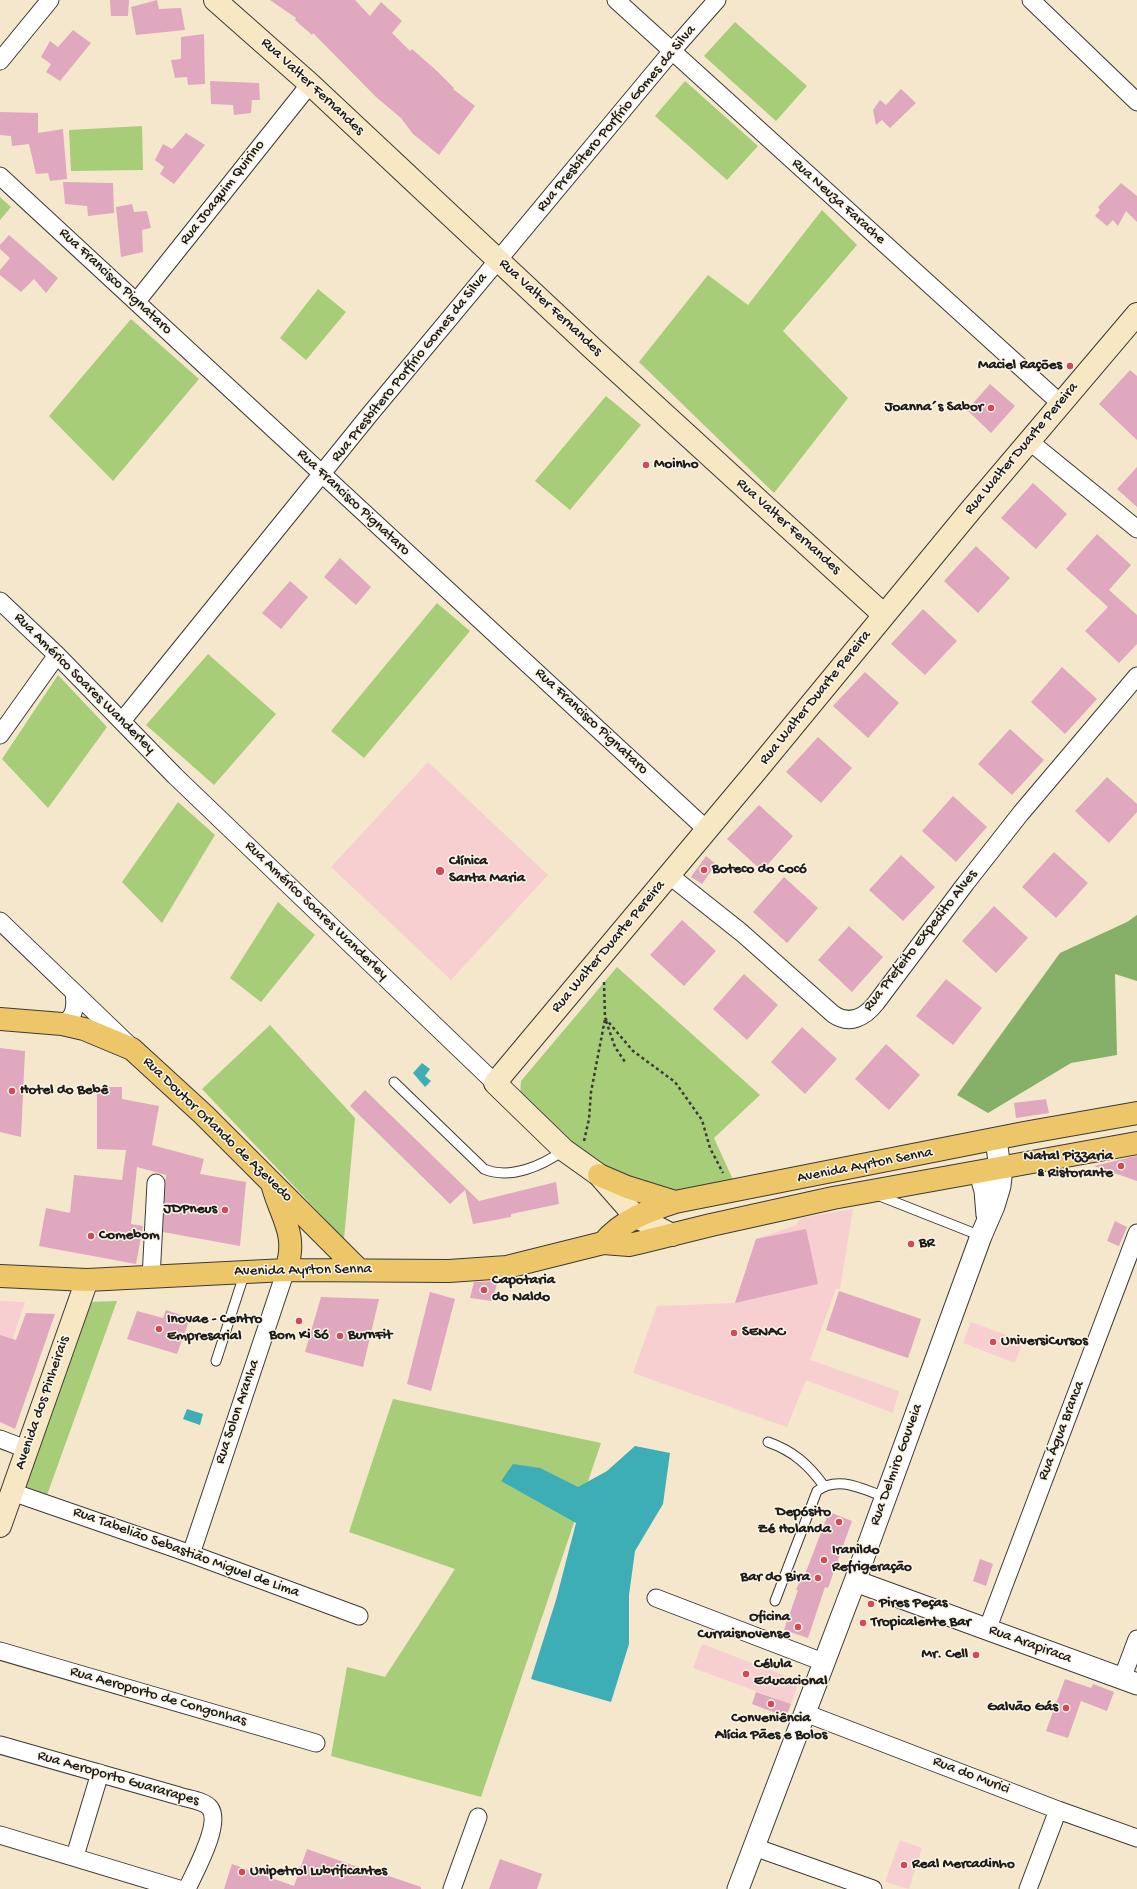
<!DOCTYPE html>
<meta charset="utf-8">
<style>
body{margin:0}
canvas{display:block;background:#f4e7cc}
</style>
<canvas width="1137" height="1889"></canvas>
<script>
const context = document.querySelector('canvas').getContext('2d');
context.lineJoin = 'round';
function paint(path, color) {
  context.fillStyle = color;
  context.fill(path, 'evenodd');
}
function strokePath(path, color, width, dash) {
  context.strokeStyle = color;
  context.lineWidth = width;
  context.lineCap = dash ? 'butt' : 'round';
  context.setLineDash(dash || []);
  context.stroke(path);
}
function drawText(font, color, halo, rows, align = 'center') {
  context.font = font + ' "Gochi Hand",sans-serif';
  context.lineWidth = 3;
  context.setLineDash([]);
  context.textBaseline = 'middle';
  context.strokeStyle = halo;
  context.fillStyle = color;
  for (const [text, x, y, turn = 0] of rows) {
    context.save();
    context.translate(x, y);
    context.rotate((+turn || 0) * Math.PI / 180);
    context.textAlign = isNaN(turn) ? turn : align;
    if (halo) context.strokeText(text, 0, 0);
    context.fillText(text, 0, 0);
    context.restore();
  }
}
const built = new Path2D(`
 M428 762 548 875 451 980 331 867Z
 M853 1209 840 1289H836L810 1360 899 1391 893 1413 806 1380 787 1427 633 1373 657 1306 735 1303 756 1239 796 1225 801 1218Z
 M0 1301 25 1302 0 1377Z
 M971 1322 1023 1341 1015 1363 963 1343Z
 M702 1644 799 1681 791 1704 693 1668Z
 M900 1840 922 1848 909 1889 885 1882Z`);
const green = new Path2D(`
 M735 22 807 86 776 121 704 56Z
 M685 81 758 146 727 180 655 116Z
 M142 126 143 170 71 171 69 130Z
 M0 197 11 207 0 220Z
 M822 210 857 245 783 331 848 398 774 493 639 362 708 275 748 305Z
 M318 289 346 312 306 360 280 338Z
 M131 319 199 379 113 481 49 416Z
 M606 396 641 425 570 510 535 481Z
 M437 603 470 631 364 758 331 731Z
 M208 654 276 714 214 785 146 725Z
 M58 675 107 727 48 808 2 759Z
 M178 802 215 835 162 923 122 882Z
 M278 902 315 935 261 1002 230 978Z
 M617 967 760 1095 714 1138 735 1184 674 1194 635 1180 596 1161 573 1145 520 1097 521 1081Z
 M270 1025 355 1118 344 1239 202 1089Z
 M117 1301 47 1495 22 1485 86 1302Z
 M393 1399 601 1443 481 1797 331 1756 347 1667 385 1677 455 1569 349 1532Z`);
const forest = new Path2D(`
 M1137 915V981L1115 974 1117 1055 1071 1063 988 1113 957 1095 1060 953 1127 922Z`);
const water = new Path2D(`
 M422 1063 430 1069 425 1076 431 1081 425 1087 413 1073Z
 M187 1409 203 1414 200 1425 183 1419Z
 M635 1446 670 1453 663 1504 635 1551 629 1595V1644L611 1702 531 1679 556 1600 576 1523 501 1481 513 1464 540 1468 578 1487 607 1471Z`);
const building = new Path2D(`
 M110 0H129L128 16H111Z
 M157 0 159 9 181 8 185 30 136 35 131 7Z
 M270 0H355L370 16 381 2 402 21 392 33 410 51 412 49 438 72 454 88 453 89 475 106 439 155 413 134 401 118 376 97 313 33 312 35 295 20 296 18Z
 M73 30 91 43 60 81 46 72 51 64 41 57 50 41 58 47Z
 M204 34 205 84 188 85 187 77 175 78 171 60 181 59V37Z
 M210 81 259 83 260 100H252L251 113 234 115 233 105 211 104Z
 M901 89 916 103 890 128 882 120 876 125 873 110 880 100 886 105Z
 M0 112 38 113V133L63 129 67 179 50 181 48 173 36 174 29 144 12 146 11 136 0 135Z
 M186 133 205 145 174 184 160 174 164 167 155 160 163 144 172 149Z
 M63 182 113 183 114 213 88 216 87 206 65 204Z
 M1121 183 1137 196V222L1126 211 1118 226 1113 220 1107 226 1095 216 1100 210 1098 207Z
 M132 204 134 212 147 211 151 228 142 230 143 252 121 257 116 207Z
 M9 235 58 278 46 293 34 279 21 292 0 275V270L10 258 0 249V245Z
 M1130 370 1137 376V440L1099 404Z
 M990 384 1015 406 991 433 967 410Z
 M1137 467V507L1117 489Z
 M1033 483 1067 514 1036 549 1001 518Z
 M1097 534 1131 565 1109 590 1137 615V644L1119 663 1085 631 1108 607 1066 569Z
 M976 546 1010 578 978 613 944 581Z
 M340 558 371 587 356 605 324 577Z
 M290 581 308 597 281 629 262 613Z
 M923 609 957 641 925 675 891 644Z
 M1062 667 1097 699 1065 734 1031 702Z
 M865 672 899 703 868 738 833 706Z
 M1010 729 1044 760 1012 795 978 764Z
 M818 737 852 768 821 803 786 772Z
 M1107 777 1137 804V812L1109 843 1075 811Z
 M953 796 987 827 956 862 922 831Z
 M759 805 793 836 762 871 727 839Z
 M1054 852 1088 883 1056 918 1022 887Z
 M901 855 935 887 903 921 869 890Z
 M706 856 716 864 702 884 691 877Z
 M784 877 818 908 787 943 753 912Z
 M994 906 1028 938 996 973 962 941Z
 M682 920 716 951 684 986 650 955Z
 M849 926 883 957 852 992 818 960Z
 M744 974 778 1005 747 1040 713 1009Z
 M946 979 982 1008 953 1045 916 1016Z
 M802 1027 837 1059 805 1094 771 1062Z
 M886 1044 920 1075 889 1110 855 1079Z
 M0 1048 25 1051 21 1137 0 1132Z
 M97 1087H122V1099L159 1106 152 1145 204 1159 200 1174 246 1182 240 1246 163 1232 166 1175 137 1167 131 1224 143 1226 136 1264 39 1246 46 1208 70 1213 74 1175 122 1180 126 1150 97 1149Z
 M365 1090 479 1201 556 1182 559 1204 511 1214V1217L473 1224 465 1190 450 1204 350 1106Z
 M1046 1099 1049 1113 1016 1118 1014 1103Z
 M1137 1156V1181L1094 1166 1131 1157Z
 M1115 1221 1127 1227 1119 1246 1107 1241Z
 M806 1229 818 1284 735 1303 756 1239Z
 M498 1281 492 1301 470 1298 474 1282Z
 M839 1291 921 1319 908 1358 826 1330Z
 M430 1292 455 1299 431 1391 407 1384Z
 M321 1297 379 1299 363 1367 305 1352Z
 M166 1310 190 1318 177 1354 127 1339 137 1311 163 1318Z
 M26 1313 55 1314 15 1429 0 1422V1335L16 1340Z
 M829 1512 852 1521 828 1588 825 1587 808 1638 784 1630 798 1590H796L801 1578 803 1579 807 1569Z
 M980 1559 993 1564 986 1586 973 1581Z
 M1065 1679 1091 1688 1093 1684 1114 1692 1107 1711 1081 1701 1068 1738 1046 1731Z
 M756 1692 791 1704 786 1717 752 1704Z
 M307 1849 377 1874V1872L421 1887V1889H224L232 1864 294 1886Z
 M500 1859 542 1874 537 1889H489Z`);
const path = new Path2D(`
 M604 982 605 1018 633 1051 675 1082 702 1120 710 1148 723 1173
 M606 1021 615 1047 625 1062
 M584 1141 589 1119 591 1092 605 1019`);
const service = new Path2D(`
 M394 1082 484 1169C510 1180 542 1166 564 1150
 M877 1195 981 1236
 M216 1361 245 1272
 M768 1442C793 1451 808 1464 824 1486
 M775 1601 817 1491C838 1475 862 1489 885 1497`);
const minor = new Path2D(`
 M616 0 1060 403
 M1031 0 1137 102
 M0 61 50 0
 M0 176 706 829
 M137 301 310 84
 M1029 441 1137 529
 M0 601 57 655 175 776 495 1083
 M122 721 370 414 672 51 717 0
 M0 735 57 655
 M669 875 742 933 833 1014C850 1026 865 1017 876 1003L966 883 1021 813 1137 676
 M0 921 128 1044
 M62 1024C75 1018 76 1006 74 993
 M151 1278 156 1183
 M0 1439 26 1449
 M12 1492 191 1554 359 1616
 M191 1554 286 1270
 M656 1598 823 1662
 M987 1630 1137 1233
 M0 1651 316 1743
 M1122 1679 1137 1639
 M805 1713 1058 1810 1137 1838
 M0 1745 179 1796C188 1799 205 1801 210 1808 222 1824 194 1873 187 1889
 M0 1835 179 1889
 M754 1847 873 1889
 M75 1856 100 1773
 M452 1889 478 1817
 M1028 1889 1058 1810`);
const tertiary = new Path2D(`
 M980 1173 985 1191 987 1215
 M855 1581 1137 1684
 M738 1889 855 1581 981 1236 994 1206 1000 1186 1001 1177 996 1139`);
const secondary = new Path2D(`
 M215 0 310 84 592 348 884 615
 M672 1235 635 1216 599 1175 564 1150 495 1083 756 771 970 511 1137 314
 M0 1526 87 1280`);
const primary = new Path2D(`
 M0 1019 62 1024 84 1029 132 1049 204 1115 358 1269
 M599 1175 627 1187 675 1202
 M273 1187C282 1219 298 1235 286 1270
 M603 1243C623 1220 647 1211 675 1202L1024 1133 1137 1113
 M0 1276 87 1280 286 1270 449 1271 507 1267 603 1243 629 1245 642 1242 711 1225 833 1198 1137 1143`);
const markers = [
 [1070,366,4,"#d1495b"],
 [991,408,4,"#d1495b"],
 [646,465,4,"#d1495b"],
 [704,870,4,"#d1495b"],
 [440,871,5,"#d1495b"],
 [12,1091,4,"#d1495b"],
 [1121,1166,4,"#d1495b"],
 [225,1210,4,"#d1495b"],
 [91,1236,4,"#d1495b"],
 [911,1244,4,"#d1495b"],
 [484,1290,4,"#d1495b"],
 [299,1321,4,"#d1495b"],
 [159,1329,4,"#d1495b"],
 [734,1333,4,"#d1495b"],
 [340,1336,4,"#d1495b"],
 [993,1342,4,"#d1495b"],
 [839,1522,4,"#d1495b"],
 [824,1560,4,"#d1495b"],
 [818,1578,4,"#d1495b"],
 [871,1604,4,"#d1495b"],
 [863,1623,4,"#d1495b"],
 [798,1627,4,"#d1495b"],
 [976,1655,4,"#d1495b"],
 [746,1674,4,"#d1495b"],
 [771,1704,4,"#d1495b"],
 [1066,1708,4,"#d1495b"],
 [904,1865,4,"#d1495b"],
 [242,1872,4,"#d1495b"]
];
const streetNames = [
 ["Rua Valter Fernandes",312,87,43],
 ["Rua Presbítero Porfírio Gomes da Silva",617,119,-50],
 ["Rua Joaquim Quirino",223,193,-52],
 ["Rua Neuza Farache",838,202,42],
 ["Rua Francisco Pignataro",115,282,43],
 ["Rua Valter Fernandes",550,308,43],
 ["Rua Presbítero Porfírio Gomes da Silva",410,368,-51],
 ["Rua Walter Duarte Pereira",1022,449,-50],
 ["Rua Francisco Pignataro",353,503,43],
 ["Rua Valter Fernandes",788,527,42],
 ["Rua Américo Soares Wanderley",84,684,45],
 ["Rua Walter Duarte Pereira",816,698,-51],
 ["Rua Francisco Pignataro",591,722,43],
 ["Rua Américo Soares Wanderley",316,911,44],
 ["Rua Prefeito Expedito Alves",921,941,-52],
 ["Rua Walter Duarte Pereira",609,947,-50],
 ["Rua Doutor Orlando de Azevedo",217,1130,44],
 ["Avenida Ayrton Senna",865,1166,-11],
 ["Avenida Ayrton Senna",303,1271,-1],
 ["Avenida dos Pinheirais",43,1403,-71],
 ["Rua Solon Aranha",238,1412,-71],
 ["Rua Água Branca",1062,1431,-69],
 ["Rua Delmiro Gouveia",897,1465,-70],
 ["Rua Tabelião Sebastião Miguel de Lima",186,1553,20],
 ["Rua Arapiraca",1030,1645,20],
 ["Rua Aeroporto de Congonhas",158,1697,16],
 ["Rua do Murici",971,1776,21],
 ["Rua Aeroporto Guararapes",118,1779,16]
];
const poiNames = [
 ["Maciel Rações",1062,366,"right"],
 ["Joanna´s Sabor",983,408,"right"],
 ["Moinho",654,465],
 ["Clínica",449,862],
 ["Santa Maria",449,879],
 ["Boteco do Cocó",712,870],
 ["Hotel do Bebê",20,1091],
 ["Natal Pizzaria",1113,1157,"right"],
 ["& Ristorante",1113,1174,"right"],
 ["JDPneus",217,1210,"right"],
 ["Comebom",99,1236],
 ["BR",919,1244],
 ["Capotaria",492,1281],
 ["do Naldo",492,1298],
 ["Inovae - Centro",167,1320],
 ["Empresarial",167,1337],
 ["SENAC",742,1333],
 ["Bom Ki Só",299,1336,"center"],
 ["BurnFit",348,1336],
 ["UniversiCursos",1001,1342],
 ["Depósito",831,1513,"right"],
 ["Zé Holanda",831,1530,"right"],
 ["Iranildo",832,1551],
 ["Refrigeração",832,1568],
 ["Bar do Bira",810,1578,"right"],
 ["Pires Peças",879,1604],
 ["Oficina",790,1618,"right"],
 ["Curraisnovense",790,1635,"right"],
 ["Tropicalente Bar",871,1623],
 ["Mr. Cell",968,1655,"right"],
 ["Célula",754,1665],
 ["Educacional",754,1682],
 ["Galvão Gás",1058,1708,"right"],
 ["Conveniência",771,1719,"center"],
 ["Alícia Pães e Bolos",771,1736,"center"],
 ["Real Mercadinho",912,1865],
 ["Unipetrol Lubrificantes",250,1872]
];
paint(built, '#f7cfd1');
paint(green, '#a8cd78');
paint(forest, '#86b068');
paint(water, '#3daeb6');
paint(building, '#dfa8bf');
strokePath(service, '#3c3a36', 11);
strokePath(minor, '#3c3a36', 19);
strokePath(tertiary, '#3c3a36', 23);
strokePath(secondary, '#3c3a36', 24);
strokePath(primary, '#3c3a36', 24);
strokePath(path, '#3c3a36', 2.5, [3, 3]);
strokePath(service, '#fff', 9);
strokePath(minor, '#fff', 17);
strokePath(tertiary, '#fff', 21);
strokePath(secondary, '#f7e8c3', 22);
strokePath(primary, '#ecc669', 22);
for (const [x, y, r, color] of markers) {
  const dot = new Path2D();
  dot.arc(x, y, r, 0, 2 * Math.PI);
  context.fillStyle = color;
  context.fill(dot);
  strokePath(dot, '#fcf5e5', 1.5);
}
drawText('15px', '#1c1c1c', '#fcf5e5', streetNames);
drawText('bold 15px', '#1c1c1c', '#fcf5e5', poiNames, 'left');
</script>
